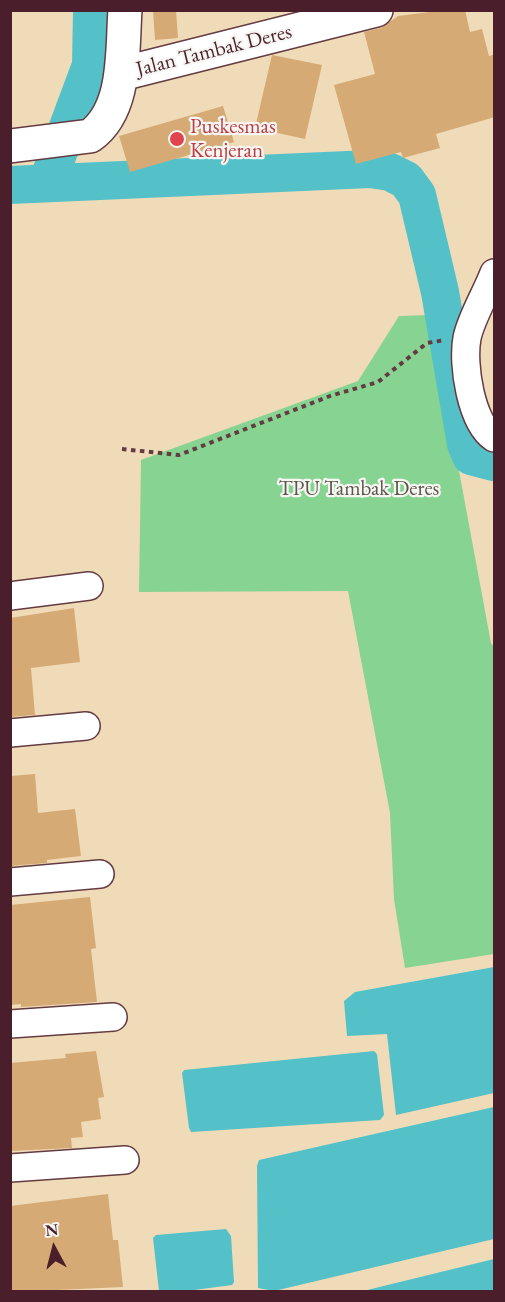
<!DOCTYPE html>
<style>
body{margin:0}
#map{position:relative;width:505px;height:1302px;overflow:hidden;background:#f0dbb9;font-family:"EB Garamond",serif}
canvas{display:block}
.frame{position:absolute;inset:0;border:12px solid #4a1f2b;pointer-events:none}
.north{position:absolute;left:24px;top:1218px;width:60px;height:60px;-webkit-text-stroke:4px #f6f6f2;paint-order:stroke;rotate:353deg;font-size:16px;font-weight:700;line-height:24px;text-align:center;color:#4a1f2b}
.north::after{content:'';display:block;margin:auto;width:21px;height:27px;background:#4a1f2b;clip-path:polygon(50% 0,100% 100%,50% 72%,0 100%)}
</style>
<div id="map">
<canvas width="505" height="1302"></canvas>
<div class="frame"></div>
<div class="north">N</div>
</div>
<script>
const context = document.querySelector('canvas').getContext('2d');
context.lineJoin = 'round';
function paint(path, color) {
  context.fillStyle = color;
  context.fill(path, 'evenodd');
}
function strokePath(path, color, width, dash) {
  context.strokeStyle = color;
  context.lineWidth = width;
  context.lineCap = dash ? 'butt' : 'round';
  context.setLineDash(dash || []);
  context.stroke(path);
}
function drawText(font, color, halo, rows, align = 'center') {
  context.font = font + ' "EB Garamond",serif';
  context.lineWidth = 4.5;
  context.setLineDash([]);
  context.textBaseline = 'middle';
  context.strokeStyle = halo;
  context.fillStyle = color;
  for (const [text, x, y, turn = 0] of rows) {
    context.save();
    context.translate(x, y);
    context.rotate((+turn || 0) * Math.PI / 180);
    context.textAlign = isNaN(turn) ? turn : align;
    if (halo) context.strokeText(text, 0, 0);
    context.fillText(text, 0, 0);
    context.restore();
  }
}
const green = new Path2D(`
 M430 315 491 643 494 647V954L405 968 394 899 390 813 348 591 139 592 141 460 358 381 399 316Z`);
const water = new Path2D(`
 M494 967V1093L396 1115 387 1034 347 1036 344 1001 355 992Z
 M374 1051 377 1054 384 1115 380 1120 191 1132 189 1128 182 1073 184 1070Z
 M494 1107V1239L274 1291 258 1288 257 1166 259 1160Z
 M226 1229 231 1236 234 1282 232 1285 187 1291H159L153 1238 156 1235Z
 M494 1259V1291H363Z`);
const river = new Path2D(`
 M52 170 91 65 92 10
 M10 185 370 169 390 172 406 180 417 195 440 292 466 444 471 456 494 462`);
const building = new Path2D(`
 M153 10H176L178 38 155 40Z
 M465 10 470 32 482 29 489 56 495 54V117L436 134 440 148 403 158 401 152 356 164 334 85 375 74 364 32 381 28 398 16 437 11Z
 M272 55 322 65 305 139 255 128Z
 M223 106 234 142 130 172 119 136Z
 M74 608 80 662 31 668 35 715 10 717V618Z
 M35 774 38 813 75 809 81 856 47 860V863L10 866V776Z
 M90 897 96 948 91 949 97 1002 21 1007V1004L10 1005V905Z
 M96 1051 104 1097 98 1098 101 1119 81 1122 83 1137 71 1138 72 1148 10 1151V1063L66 1058 65 1054Z
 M108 1194 113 1240H118L123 1287 12 1292 10 1206Z`);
const path = new Path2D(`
 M122 449 179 455 330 396 378 382 427 343 445 340`);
const minor = new Path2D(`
 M494 273C487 292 471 318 467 338 462 364 471 423 494 438
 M10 596 89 586
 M10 733 86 726
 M10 882 100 874
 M10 1024 113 1017
 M10 1168 125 1160`);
const major = new Path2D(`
 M121 74 376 10
 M10 146 90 136C127 110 122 50 125 10`);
const markers = [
 [177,139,8,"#e0444e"]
];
const streetNames = [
 ["Jalan Tambak Deres",214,51,-14]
];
const healthNames = [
 ["Puskesmas",190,127],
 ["Kenjeran",190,151]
];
const parkNames = [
 ["TPU Tambak Deres",359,489]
];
paint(green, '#87d391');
paint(water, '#53c1c7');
strokePath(river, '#53c1c7', 38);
paint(building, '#d5aa74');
strokePath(minor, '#633b40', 30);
strokePath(major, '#633b40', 36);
strokePath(path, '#633b40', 4, [4.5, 4.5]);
strokePath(minor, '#fff', 27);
strokePath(major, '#fff', 33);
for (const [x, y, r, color] of markers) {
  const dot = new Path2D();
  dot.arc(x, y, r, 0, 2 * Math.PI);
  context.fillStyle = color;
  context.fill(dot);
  strokePath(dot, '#f6f6f2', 2);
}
drawText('21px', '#4a1f2b', '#f6f6f2', streetNames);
drawText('21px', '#be3a42', '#f6f6f2', healthNames, 'left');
drawText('21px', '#5c554a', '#f6f6f2', parkNames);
</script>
